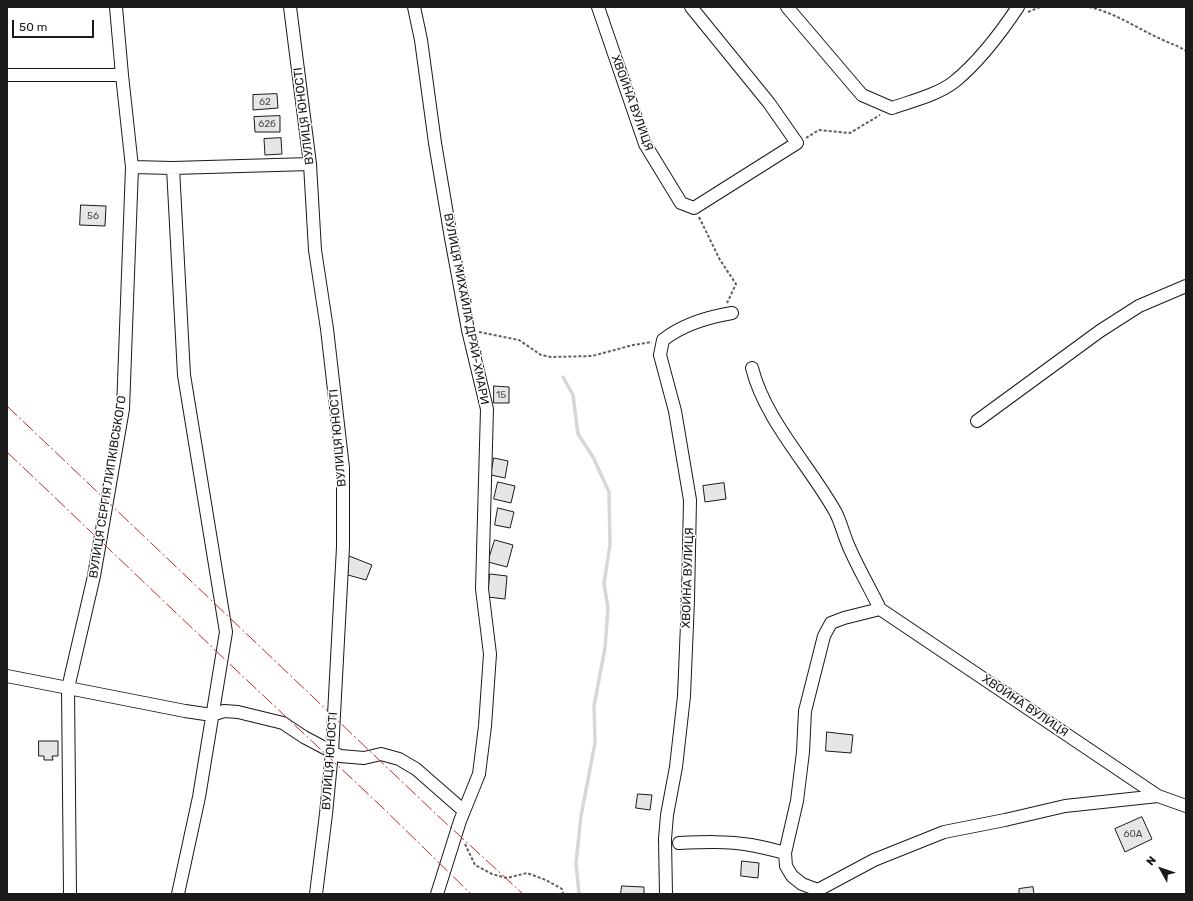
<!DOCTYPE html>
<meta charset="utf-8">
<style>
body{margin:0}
#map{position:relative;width:1193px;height:901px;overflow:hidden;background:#fff;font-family:Rubik,sans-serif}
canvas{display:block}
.frame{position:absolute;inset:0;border:8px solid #1a1a1a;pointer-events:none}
.north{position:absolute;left:1141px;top:849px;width:40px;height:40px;-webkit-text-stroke:3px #fff;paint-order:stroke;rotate:310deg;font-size:11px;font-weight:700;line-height:16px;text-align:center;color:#1a1a1a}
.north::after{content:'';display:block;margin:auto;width:14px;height:18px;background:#1a1a1a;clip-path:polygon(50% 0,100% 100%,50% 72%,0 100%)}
.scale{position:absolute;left:12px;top:20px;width:82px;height:18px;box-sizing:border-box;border:2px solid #1a1a1a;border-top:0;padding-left:5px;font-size:12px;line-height:14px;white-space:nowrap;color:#1a1a1a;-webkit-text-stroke:3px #fff;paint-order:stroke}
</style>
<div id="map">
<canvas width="1193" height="901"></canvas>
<div class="frame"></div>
<div class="north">N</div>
<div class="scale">50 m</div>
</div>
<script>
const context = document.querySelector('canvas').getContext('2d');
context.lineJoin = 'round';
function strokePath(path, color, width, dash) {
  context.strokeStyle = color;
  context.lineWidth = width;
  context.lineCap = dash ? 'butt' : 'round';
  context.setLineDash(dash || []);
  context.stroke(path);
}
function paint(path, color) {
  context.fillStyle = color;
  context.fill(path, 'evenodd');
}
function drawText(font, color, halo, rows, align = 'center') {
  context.font = font + ' Rubik,sans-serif';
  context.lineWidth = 3;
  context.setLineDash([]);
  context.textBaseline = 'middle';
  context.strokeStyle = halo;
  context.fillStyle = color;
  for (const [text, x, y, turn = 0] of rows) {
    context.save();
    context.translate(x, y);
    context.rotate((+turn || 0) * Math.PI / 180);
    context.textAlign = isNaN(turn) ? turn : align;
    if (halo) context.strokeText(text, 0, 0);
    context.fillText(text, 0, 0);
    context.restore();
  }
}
const stream = new Path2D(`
 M563 377 573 395 578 434 593 457 609 492 610 545 604 583 608 608 605 648 594 706 595 743 581 816 576 863 579 894`);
const building = new Path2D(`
 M277 94 278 108 253 110V95Z
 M280 116V132H255L254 117Z
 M281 138 282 154 265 155 264 139Z
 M81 205 106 206 105 226 80 225Z
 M494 386 509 387V403H494Z
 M494 458 508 461 505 478 491 475Z
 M498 482 515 486 511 503 494 499Z
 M724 483 726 499 705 502 703 486Z
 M498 508 514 512 510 528 495 525Z
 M495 540 513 545 507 567 488 562Z
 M349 556 372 565 366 580 348 575Z
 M490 574 507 576 505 599 488 597Z
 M827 732 853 735 851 753 826 751Z
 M39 741H58V756H52L53 760H44V756H39Z
 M638 794 652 795 650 810 636 808Z
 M1142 817 1152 839 1125 852 1115 829Z
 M742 861 759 863 758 878 741 876Z
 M622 886 644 887V894H621Z
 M1033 887 1034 894H1019V889Z`);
const path = new Path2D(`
 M1089 7C1116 13 1138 29 1163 40 1171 44 1179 46 1186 51
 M1028 12 1040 7
 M806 138 819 130 850 133 880 115
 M699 217 720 260 736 284 727 303
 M479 332 519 340 541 355 551 357 592 356 633 345 652 342
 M465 844 475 865 492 874 507 878 527 873 546 880 562 889 563 894`);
const minor = new Path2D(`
 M290 7 310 164 315 250 327 329 343 468V547L332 752 326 814 316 894
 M414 7 421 40 435 143 451 238 468 330 487 409 482 589 490 654 485 726 479 774 460 821 437 894
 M598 7 645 144 681 203 694 208 797 143 769 103 691 7
 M787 7 862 95 892 108C912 101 937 95 954 82 980 61 1000 34 1018 7
 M7 75H122
 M132 167 173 168 310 164
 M173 168 184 375 226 632 199 797 178 894
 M752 368C765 420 810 466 836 513 841 523 844 536 849 547 858 568 870 588 880 609
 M977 421 1100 331 1139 306 1186 286
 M7 676 185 711 212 715 224 711 238 712 283 723 304 737 340 756 364 758 381 754 399 759 416 769 464 811
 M1158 796 1065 806 1005 820 944 832 874 860 818 890 802 884 792 876 786 866 785 853 797 801 803 752 805 711 824 636 831 623 844 618 880 609 1158 796 1186 806
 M679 843C703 842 727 841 751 845 762 847 774 850 785 853
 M70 894 68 688 94 576 123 409 132 167 122 75 116 7
 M666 894 665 839 667 815 676 767 684 696 688 600 690 500 675 411 660 355 663 340C682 325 708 317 732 313`);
const power = new Path2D(`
 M7 406 436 814 523 894
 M7 452 234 668 383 808 471 894`);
const numberNames = [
 ["62",265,102],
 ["62б",267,124],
 ["56",93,216],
 ["15",501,395],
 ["60А",1133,834]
];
const streetNames = [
 ["ХВОЙНА ВУЛИЦЯ",632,103,70],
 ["ВУЛИЦЯ ЮНОСТІ",304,116,-97],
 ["ВУЛИЦЯ МИХАЙЛА ДРАЙ-ХМАРИ",466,309,79],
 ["ВУЛИЦЯ ЮНОСТІ",338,438,-95],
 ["ВУЛИЦЯ СЕРГІЯ ЛИПКІВСЬКОГО",108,487,-81],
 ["ХВОЙНА ВУЛИЦЯ",688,578,-88],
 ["ХВОЙНА ВУЛИЦЯ",1025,706,34],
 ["ВУЛИЦЯ ЮНОСТІ",330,761,-86]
];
strokePath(stream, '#d7d7d7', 3.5);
paint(building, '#e6e6e6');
strokePath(building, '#1a1a1a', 1);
strokePath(minor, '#1a1a1a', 14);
strokePath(path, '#5f5f5f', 2, [3, 2]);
strokePath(minor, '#fff', 12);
strokePath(power, '#c62828', 1, [14, 3, 2, 3]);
drawText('10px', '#4d4d4d', null, numberNames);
drawText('12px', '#1a1a1a', '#fff', streetNames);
</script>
